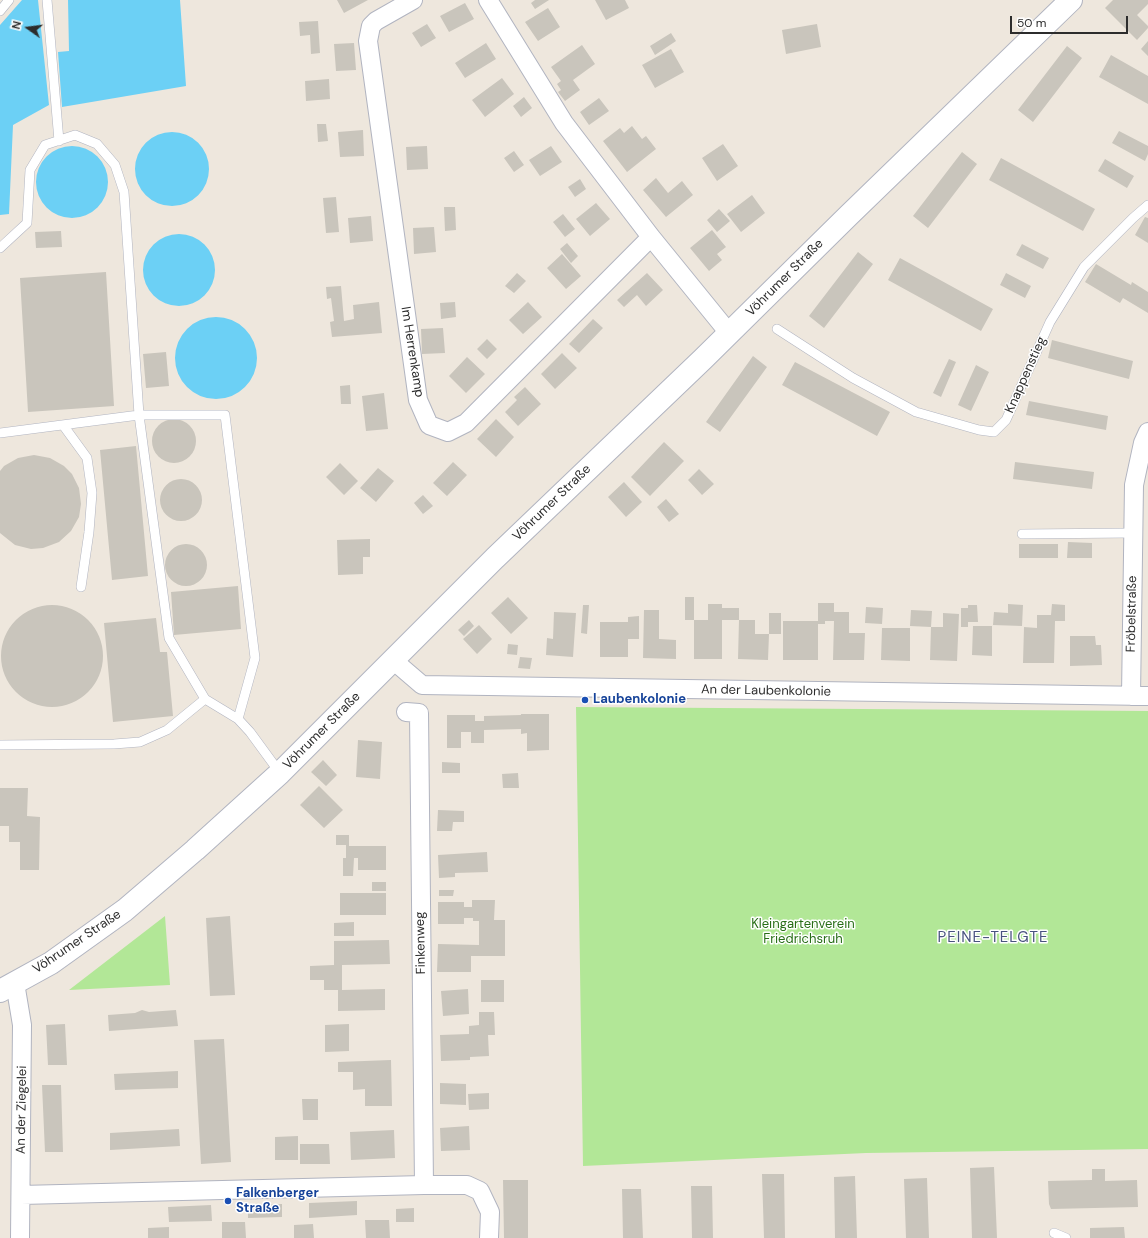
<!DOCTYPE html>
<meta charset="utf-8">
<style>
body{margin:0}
#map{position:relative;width:1148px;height:1238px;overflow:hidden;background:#eee7dd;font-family:"DM Sans",sans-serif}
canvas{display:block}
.north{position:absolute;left:8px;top:8px;width:40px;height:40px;-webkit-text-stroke:3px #fff;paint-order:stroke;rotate:284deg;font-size:11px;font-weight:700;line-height:16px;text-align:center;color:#2c2c2c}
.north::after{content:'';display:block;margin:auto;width:14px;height:18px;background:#2c2c2c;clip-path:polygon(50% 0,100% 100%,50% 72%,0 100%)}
.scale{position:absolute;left:1010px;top:16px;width:118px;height:18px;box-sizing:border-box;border:2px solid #2c2c2c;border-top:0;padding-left:5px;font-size:12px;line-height:14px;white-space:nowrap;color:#2c2c2c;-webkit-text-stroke:3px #fff;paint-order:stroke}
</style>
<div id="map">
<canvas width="1148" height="1238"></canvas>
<div class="north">N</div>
<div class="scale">50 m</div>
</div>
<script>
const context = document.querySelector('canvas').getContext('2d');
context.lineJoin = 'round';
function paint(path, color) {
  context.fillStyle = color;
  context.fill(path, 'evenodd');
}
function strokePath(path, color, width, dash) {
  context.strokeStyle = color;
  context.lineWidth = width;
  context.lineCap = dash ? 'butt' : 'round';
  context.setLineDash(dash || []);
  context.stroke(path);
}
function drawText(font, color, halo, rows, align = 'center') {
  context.font = font + ' "DM Sans",sans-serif';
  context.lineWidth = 3;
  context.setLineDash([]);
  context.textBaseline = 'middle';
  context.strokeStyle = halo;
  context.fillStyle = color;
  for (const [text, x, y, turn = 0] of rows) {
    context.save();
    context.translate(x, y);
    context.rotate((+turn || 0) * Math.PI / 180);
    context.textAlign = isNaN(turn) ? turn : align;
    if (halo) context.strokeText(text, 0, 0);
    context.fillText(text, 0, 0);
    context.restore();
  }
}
const green = new Path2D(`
 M576 707 1148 711V1149L866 1153 583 1166Z
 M165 916 170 985 69 990Z`);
const water = new Path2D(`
 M22 0H38L49 105 13 125 9 214 0 215V25Z
 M68 0H180L186 86 62 107 58 52 69 51Z
 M135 169a37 37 0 1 1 74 0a37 37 0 1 1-74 0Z
 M36 182a36 36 0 1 1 72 0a36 36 0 1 1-72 0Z
 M143 270a36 36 0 1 1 72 0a36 36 0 1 1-72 0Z
 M175 358a41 41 0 1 1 82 0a41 41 0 1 1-82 0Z`);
const building = new Path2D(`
 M337 0H368L344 13Z
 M535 0H549L535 9 531 3Z
 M595 0H625L629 8 606 20Z
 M1113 0H1148V4L1137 15 1148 26V28L1137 40 1105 8Z
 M465 3 474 19 449 32 440 16Z
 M548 8 560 27 538 41 525 22Z
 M318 21 320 53 311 54 310 35 300 36 299 22Z
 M427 24 436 38 421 47 412 33Z
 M817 24 821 47 786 54 782 30Z
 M671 33 676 41 655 55 650 46Z
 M1148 41V56L1141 49Z
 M354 43 356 70 336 71 334 44Z
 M486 43 496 59 465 78 455 63Z
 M582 45 595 64 573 80 580 90 565 101 558 92 561 90 557 84 561 81 551 67Z
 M1067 46 1082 58 1033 122 1018 110Z
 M671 49 684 72 655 88 642 65Z
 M1111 55 1148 76V104L1099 77Z
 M502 78 514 94 485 117 472 100Z
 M329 79 330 99 306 101 305 81Z
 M524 97 532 108 521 117 513 106Z
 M599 98 609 111 589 125 580 112Z
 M317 124H326L328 141 318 142Z
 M632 126 642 139 646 136 656 149 627 172 603 141 620 128 624 133Z
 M363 130 364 156 340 157 338 132Z
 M1119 131 1148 146V154L1145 161 1112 143Z
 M723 144 738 166 717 181 702 158Z
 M427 146 428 169 407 170 406 147Z
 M551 146 562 162 540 176 529 160Z
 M514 151 524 165 514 172 504 158Z
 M962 152 977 164 928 228 913 216Z
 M1001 158 1095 209 1083 231 989 180Z
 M1105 159 1134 176 1127 188 1098 171Z
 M656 178 668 193 682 181 693 195 666 217 643 190Z
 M580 179 586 189 575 197 568 187Z
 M752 195 765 213 741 232 727 214Z
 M336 197 339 232 326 233 323 198Z
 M596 203 610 219 590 236 576 219Z
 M444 207H455L456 230 445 231Z
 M719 209 730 221 717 232 707 220Z
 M563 214 575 229 565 237 553 222Z
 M371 216 373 241 350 243 348 218Z
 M1145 217 1148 218V243L1135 235Z
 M434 227 436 252 414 254 413 228Z
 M712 230 726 247 717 254 722 260 709 271 690 248Z
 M61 231 62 247 36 248 35 232Z
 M567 243 578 256 571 263 560 249Z
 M1022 244 1049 258 1043 269 1016 255Z
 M858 252 873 264 824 328 809 316Z
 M562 254 581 276 566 289 547 268Z
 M900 258 993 309 981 331 888 280Z
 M1096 264 1131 285 1132 282 1148 292V313L1123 298 1120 303 1085 282Z
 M106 272 114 406 28 412 20 278Z
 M517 273 526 281 514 293 505 286Z
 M647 273 663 290 646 306 637 295 624 307 617 300Z
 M1006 273 1031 286 1025 298 1000 285Z
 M341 286 344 321 354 319 353 305 379 302 382 333 332 337 330 322 334 321 331 298 327 299 326 287Z
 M455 302 456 317 441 319 440 303Z
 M528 302 542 317 523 334 509 320Z
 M593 319 603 328 579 353 569 344Z
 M443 328 445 353 422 354 421 329Z
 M487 339 497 349 487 359 477 349Z
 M1052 340 1133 361 1129 379 1048 358Z
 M166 352 169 386 146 388 143 354Z
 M562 353 577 368 555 389 541 374Z
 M753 356 767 367 720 432 706 422Z
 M467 357 485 374 466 393 449 376Z
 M949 359 956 362 941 397 933 393Z
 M795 362 890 412 877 436 782 385Z
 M976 365 989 372 971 411 958 405Z
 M350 385 351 404H341L340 386Z
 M525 387 541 404 518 426 505 412 517 400 514 397Z
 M384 393 388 429 366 431 362 396Z
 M1029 401 1108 416 1106 430 1026 415Z
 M152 441a22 22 0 1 1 44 0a22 22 0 1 1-44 0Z
 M496 419 514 437 496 457 477 439Z
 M664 442 684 461 650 496 631 477Z
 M136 446 148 576 112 580 100 450Z
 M34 455 50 458 64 466 72 474 79 488 81 504 79 517 71 531 59 542 43 548 31 549 15 545 0 533V471L4 466 18 458Z
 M453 462 467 475 447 496 433 483Z
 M1015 462 1094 472 1092 489 1013 479Z
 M340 463 358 481 344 495 326 477Z
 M378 468 394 481 376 502 360 488Z
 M699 469 714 484 702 495 688 480Z
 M160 500a21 21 0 1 1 42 0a21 21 0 1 1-42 0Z
 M624 482 642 502 626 517 608 497Z
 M423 495 433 506 423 514 414 503Z
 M666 499 679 514 669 522 657 507Z
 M370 539V557H363V574L338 575 337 540Z
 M1068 542 1092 543V558H1067Z
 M165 565a21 21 0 1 1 42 0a21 21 0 1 1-42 0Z
 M1019 544H1058V558H1019Z
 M238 586 241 629 174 635 171 592Z
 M508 597 528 618 511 634 491 613Z
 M685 597H694V620H685Z
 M818 603H834V612H849V633H865L864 660H833L834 621H825V624H818Z
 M708 604H722V608H739V620H722V659H694V620H708Z
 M1008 604 1023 605 1022 626 993 625 994 612 1008 613Z
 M1052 604 1065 605V621H1055L1054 663H1023L1024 627 1037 628V615H1051Z
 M1 656a51 51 0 1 1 102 0a51 51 0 1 1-102 0Z
 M583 605H589L587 634 581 633Z
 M968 605H977L978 622H968V627H961V608H968Z
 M866 607 883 608 882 624 865 623Z
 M644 610H659V639L676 640V659L643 658Z
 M911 610 932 611 931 627 910 626Z
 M554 612 576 613 573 657 546 655 547 638 553 639Z
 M769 613H781V634H769Z
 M943 613 959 614 957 661 930 660 931 627H943Z
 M639 616V639H628V657H600V622H628V617Z
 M156 618 160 652H167L173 716 113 722 104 623Z
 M469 620 474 626 464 636 458 630Z
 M739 620H755V634H769L768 660 738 659Z
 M783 621H818V660H783Z
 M479 625 492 639 477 654 463 639Z
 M973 626H992V656L972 655Z
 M882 628H910V661L881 660Z
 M1070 636H1095L1096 645H1101L1102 665 1070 666Z
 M508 644 518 645 517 655 507 654Z
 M520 657 532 658 530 669 518 668Z
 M521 714H549V750L527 751V733L521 734V729L484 730V743H471V732H461V748H447V715H475V721H484V716L521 715Z
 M358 740 382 742 380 779 356 777Z
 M323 760 337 775 326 786 311 772Z
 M442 762 460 763V773H442Z
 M518 773 519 788H503L502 774Z
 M319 786 343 810 324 828 300 805Z
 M0 788H28L27 816 40 817 39 870H20V842H9V826H0Z
 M438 810 464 811V822H453L452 831H437Z
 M336 835H349V846H386V870H358V858H354L353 876H343V858H346V845H336Z
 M487 852 488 872 455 873V877L439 878 438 855Z
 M372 882H386V891H372Z
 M439 890H454L453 896H439Z
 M340 893H386V915H340Z
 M472 900H495L494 920H505V956H471V972H437L438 944 479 945V921H473V918H464V924H438V902H464V907H472Z
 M230 916 235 995 210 996 206 918Z
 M354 922V936H334V923Z
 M389 940 390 964 342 965V990L385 989V1010L338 1011V990H324V980H310V966L334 965V941Z
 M481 980H504V1002H481Z
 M468 989 469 1014 443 1016 441 991Z
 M142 1010 149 1012 176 1010 178 1026 109 1031 108 1015 135 1013Z
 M479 1012H494L495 1035H488L489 1056 470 1057V1060L441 1061 440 1035 469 1034V1026L479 1025Z
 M65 1024 67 1065H48L46 1025Z
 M349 1024V1051L325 1052V1025Z
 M224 1039 231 1162 201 1164 194 1040Z
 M391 1060 392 1106H365V1089L353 1090V1072H338V1062Z
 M178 1071V1088L115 1090 114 1074Z
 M440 1083 466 1084V1105L440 1104Z
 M42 1085H61L63 1152H45Z
 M489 1093V1109L469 1110 468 1094Z
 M302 1099H318V1120H303Z
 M469 1126 470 1150 441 1151 440 1128Z
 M179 1129 180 1146 110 1150V1133Z
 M394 1130 395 1158 351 1160 350 1132Z
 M298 1136V1160H275V1137Z
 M300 1144H329L330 1164H300Z
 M994 1167 997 1238H972L970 1168Z
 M1092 1169H1105V1181L1137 1180 1138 1207 1051 1209 1049 1204 1048 1181 1092 1180Z
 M762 1174H784L785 1238H764Z
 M855 1176 857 1238H835L834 1177Z
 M927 1178 929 1238H906L904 1179Z
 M503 1180H528V1238H504Z
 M691 1186H712L713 1238H692Z
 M622 1189H641L643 1238H623Z
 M357 1201V1215L309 1218V1203Z
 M282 1204V1217L248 1218V1205Z
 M211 1205 212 1221 169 1222 168 1207Z
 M414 1208V1222H396V1209Z
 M365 1220H389L390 1238H366Z
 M222 1222H245L246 1238H222Z
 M313 1224 314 1238H294V1225Z
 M169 1227V1238H148V1228Z
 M1124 1227 1125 1238H1090V1228Z`);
const lane = new Path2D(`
 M47 0 59 141
 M0 11 9 0
 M0 248 27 223 30 170 45 145 75 135 97 144 115 165 124 192 139 415H225L255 658 238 719
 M777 329 853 378 916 412 979 430 994 432 1006 420 1050 322 1084 267 1133 218 1148 205
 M63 425 87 458 92 493 89 532 81 587
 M0 433 139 415 169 638 205 699 238 719 250 732 280 773
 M1022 534 1133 533
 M0 745 114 744 140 742 167 730 205 699
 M1054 1233 1066 1238`);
const street = new Path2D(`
 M413 0 376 21 371 26 368 41 418 400 429 425 448 432 466 423 651 237
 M488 0 564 123 651 237 729 333
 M394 661 422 685 1148 696
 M1131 696 1134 485 1143 443 1148 432
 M406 712 419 713 424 1185
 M15 983 22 1025 20 1238
 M21 1195 424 1185H467L480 1191 490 1212 489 1238`);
const secondary = new Path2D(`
 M0 991 51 963 125 910 195 850 280 773 495 558 703 359 848 216 1071 0`);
const markers = [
 [585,700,4,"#1a4fb4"],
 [228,1201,4,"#1a4fb4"]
];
const streetNames = [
 ["Vöhrumer Straße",785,278,-45],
 ["Im Herrenkamp",412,352,81],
 ["Knappenstieg",1026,375,-66],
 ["Vöhrumer Straße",552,503,-44],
 ["Fröbelstraße",1132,614,-89],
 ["An der Laubenkolonie",766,691,1],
 ["Vöhrumer Straße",322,731,-45],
 ["Vöhrumer Straße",77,942,-34],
 ["Finkenweg",421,943,-91],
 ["An der Ziegelei",22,1110,-89]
];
const transitNames = [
 ["Laubenkolonie",593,700],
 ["Falkenberger",236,1194],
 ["Straße",236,1209]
];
const parkNames = [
 ["Kleingartenverein",803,925],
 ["Friedrichsruh",803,940]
];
const quarterNames = [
 ["PEINE-TELGTE",993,938]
];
paint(green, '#b2e797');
paint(water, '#6cd0f5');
paint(building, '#c9c5bc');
strokePath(lane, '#b1b4c0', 10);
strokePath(street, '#b1b4c0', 20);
strokePath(secondary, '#b1b4c0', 24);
strokePath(lane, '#fff', 9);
strokePath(street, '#fff', 18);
strokePath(secondary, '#fff', 22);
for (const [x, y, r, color] of markers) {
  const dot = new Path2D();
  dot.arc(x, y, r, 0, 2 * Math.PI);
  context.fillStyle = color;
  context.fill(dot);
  strokePath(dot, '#fff', 1.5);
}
drawText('13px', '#2c2c2c', '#fff', streetNames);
drawText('bold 13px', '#164399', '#fff', transitNames, 'left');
drawText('13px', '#286e17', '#fff', parkNames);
context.letterSpacing = '1px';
drawText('15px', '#49537f', '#fff', quarterNames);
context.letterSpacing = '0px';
</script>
